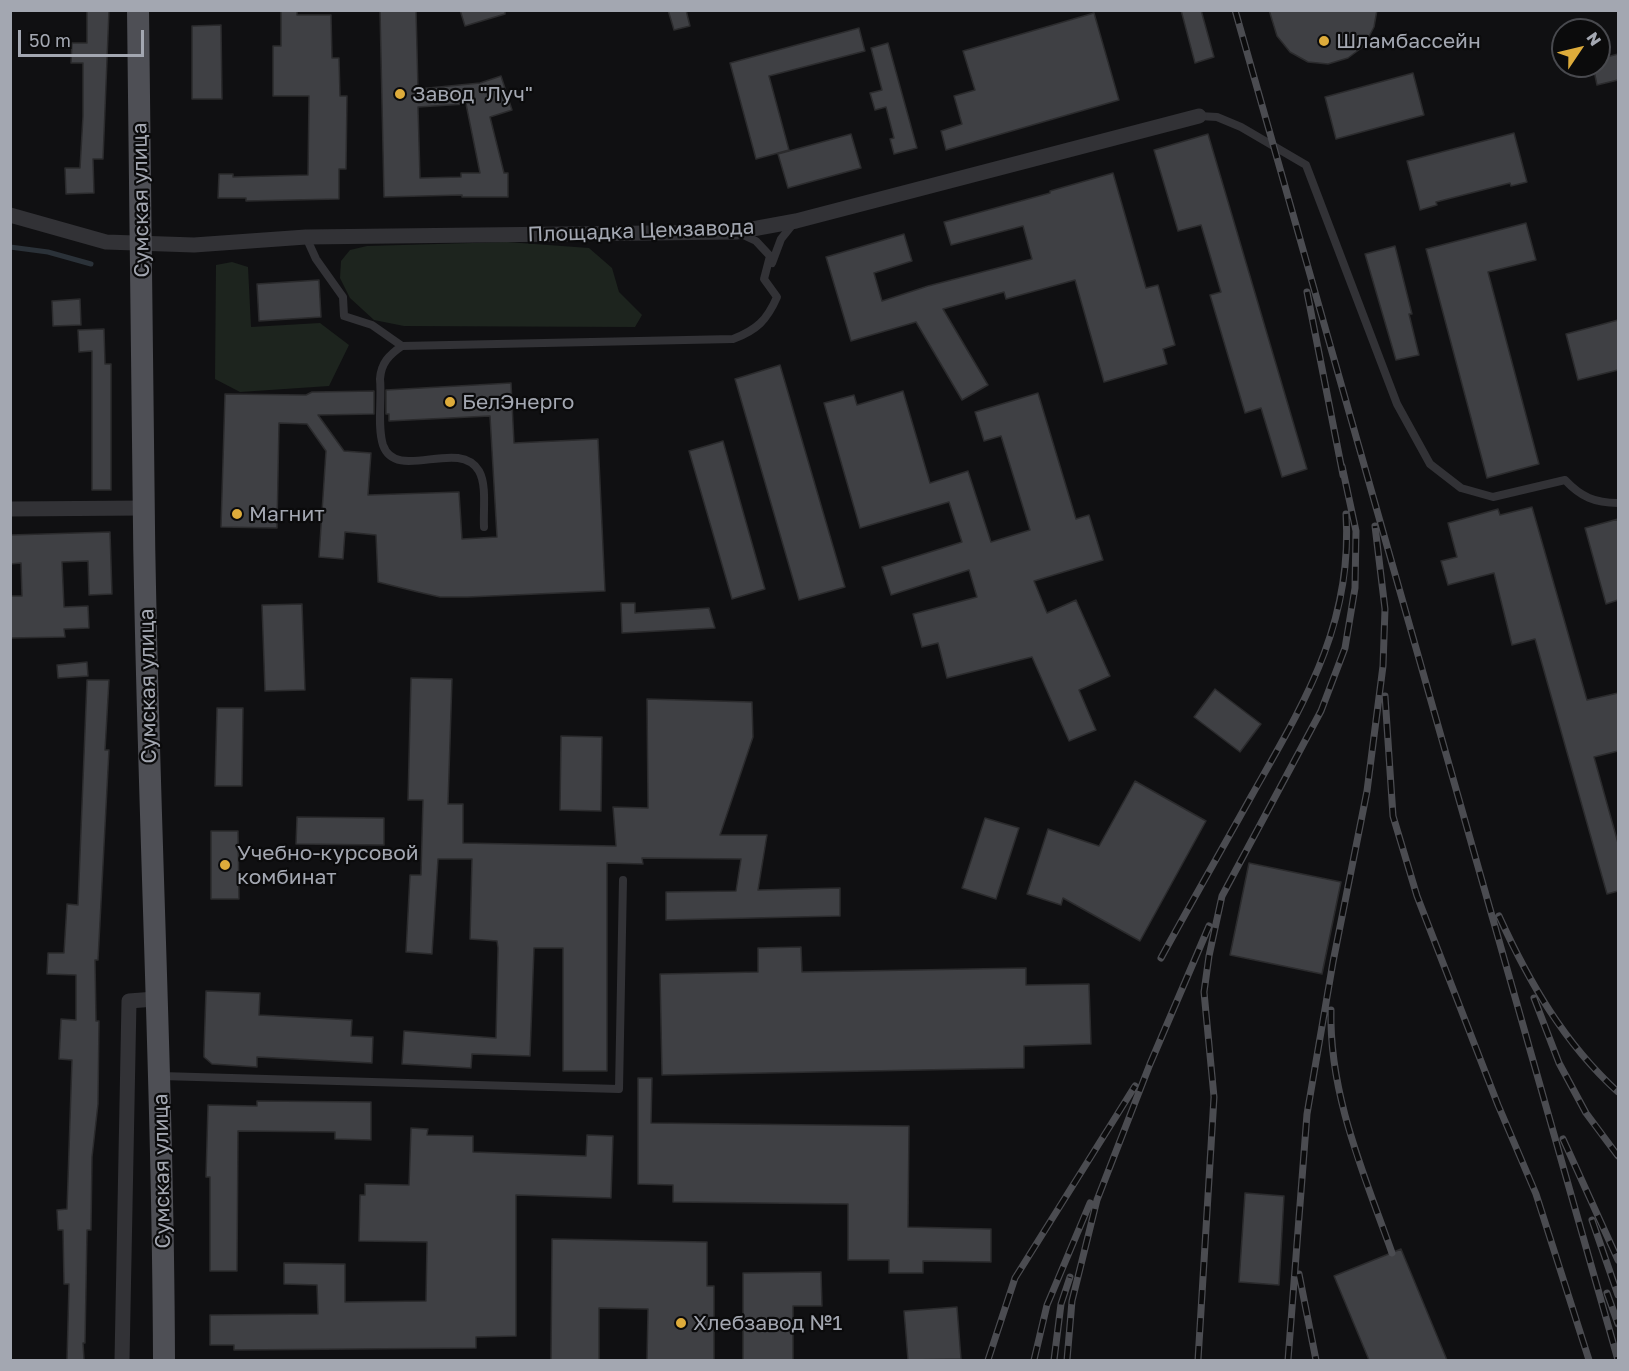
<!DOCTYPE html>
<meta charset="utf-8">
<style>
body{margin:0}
#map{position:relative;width:1629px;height:1371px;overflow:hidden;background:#101012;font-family:"Golos Text",sans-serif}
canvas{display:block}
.frame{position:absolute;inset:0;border:12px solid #a3a7b1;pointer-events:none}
.north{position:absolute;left:1551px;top:18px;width:60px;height:60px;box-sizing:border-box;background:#0b0b0c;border:2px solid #48494e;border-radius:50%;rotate:55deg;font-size:16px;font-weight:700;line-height:24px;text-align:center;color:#a3a7b1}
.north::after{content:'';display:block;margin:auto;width:21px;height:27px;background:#deac3b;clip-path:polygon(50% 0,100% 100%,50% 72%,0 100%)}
.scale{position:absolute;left:18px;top:30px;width:126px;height:27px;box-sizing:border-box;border:3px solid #a3a7b1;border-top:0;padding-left:8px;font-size:18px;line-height:21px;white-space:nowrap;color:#a3a7b1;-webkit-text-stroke:4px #0b0b0c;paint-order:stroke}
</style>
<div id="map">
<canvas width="1629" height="1371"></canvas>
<div class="frame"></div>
<div class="north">N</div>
<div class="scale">50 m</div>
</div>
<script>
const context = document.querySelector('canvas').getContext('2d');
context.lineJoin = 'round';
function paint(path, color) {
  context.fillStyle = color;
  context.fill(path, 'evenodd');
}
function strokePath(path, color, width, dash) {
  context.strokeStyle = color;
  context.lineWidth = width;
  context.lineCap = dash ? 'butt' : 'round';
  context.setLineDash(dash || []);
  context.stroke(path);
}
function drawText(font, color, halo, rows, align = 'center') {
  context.font = font + ' "Golos Text",sans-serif';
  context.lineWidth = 4.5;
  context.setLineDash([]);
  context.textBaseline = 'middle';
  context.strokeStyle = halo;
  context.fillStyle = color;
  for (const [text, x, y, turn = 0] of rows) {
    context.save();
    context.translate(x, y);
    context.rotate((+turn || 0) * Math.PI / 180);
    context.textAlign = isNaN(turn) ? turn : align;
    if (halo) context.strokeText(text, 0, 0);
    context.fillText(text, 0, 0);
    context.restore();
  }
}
const green = new Path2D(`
 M507 242 589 248 612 268 619 292 642 315 635 327 404 326 374 320 350 298 340 278 341 261 350 250 367 246Z
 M232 262 248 267 251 327 320 323 349 345 329 386 240 392 215 379 216 265Z`);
const stream = new Path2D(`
 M10 247 48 252 91 264`);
const building = new Path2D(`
 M87 10H109L103 159H93L94 193 66 194 65 168H80L83 116V63H71L72 43H87Z
 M281 10H297V15H331L332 58H339L340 96H347L346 169H339V199L246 201V198H218L219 174H233V177L308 175 309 96H273V46H281Z
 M380 10H416L418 89 480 83 501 76 512 110 490 117 504 173H508V197H462V195L384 197ZM466 104 480 173H461V177L420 178 418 107Z
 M460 10H505V14L465 26Z
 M668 10H686L690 26 674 30Z
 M1181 10H1201L1214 57 1195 63Z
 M1269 10H1377L1374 27 1364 46 1348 58 1328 64 1308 62 1290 52 1277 36Z
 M1094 13 1119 100 946 150 941 131 962 124 954 96 975 90 963 51Z
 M221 25 222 99H192V26Z
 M859 28 865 51 769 76 789 150 756 159 730 63Z
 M888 43 917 148 894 154 890 139 894 138 886 107 875 110 870 93 882 90 871 48Z
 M1618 54V80L1597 85 1593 66H1599V59Z
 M1413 73 1424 115 1336 139 1325 97Z
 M1514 133 1527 182 1511 186 1510 183 1436 202 1437 205 1420 210 1407 161Z
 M851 134 861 168 788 188 778 154Z
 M1208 134 1307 469 1282 477 1261 408 1245 413 1210 295 1221 292 1201 225 1178 231 1154 150Z
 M1113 173 1146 288 1158 285 1175 345 1163 349 1167 364 1104 382 1075 280 1006 299 1004 292 943 309 988 385 962 400 916 322 851 341 826 257 904 234 912 261 874 273 882 301 928 286 1032 259 1023 226 951 245 944 222 1050 193V191Z
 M1526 223 1536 260 1488 272 1539 464 1487 478 1426 249Z
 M1395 246 1412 314H1409L1419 355 1396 360 1365 254Z
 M319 280 321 317 259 321 257 284Z
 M80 299 81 325 53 326 52 301Z
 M1618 320V370L1578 380 1566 334Z
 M104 329 105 364H111V490H92V351L79 352 78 330Z
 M780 365 845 587 799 600 735 379Z
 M511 383 514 443 598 439 605 591 468 597H440L418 592 378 582 376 535 345 532 343 559 319 557 326 451 307 424 279 423 277 528 221 527 225 394 306 395 312 392 374 391V414L318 415 344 451 371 453 368 495 459 492 462 539 497 537 490 416 389 421V414H386V390Z
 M903 391 930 483 968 471 991 542 1030 530 1001 436 984 441 975 412 1038 393 1076 519 1089 515 1103 560 1034 581 1047 613 1076 600 1110 676 1079 690 1096 730 1069 741 1032 657 947 678 938 643 922 647 913 614 977 597 969 570 891 595 882 567 962 542 949 502 860 528 824 403 854 395 857 405Z
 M723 441 765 589 732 599 689 451Z
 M1532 507 1587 700 1618 693V751L1594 757 1618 843V891L1607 894 1535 639 1512 645 1494 573 1448 585 1441 561 1457 557 1448 523 1498 509 1500 515Z
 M1618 519V600L1606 604 1585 528Z
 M110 532 112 594 89 595 88 561 62 562 64 607 88 606 89 628 64 629 65 637 10 638V596H22L21 563 10 564V535Z
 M621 603H635V613L709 608 715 628 622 633Z
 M302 604 305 690 265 691 262 605Z
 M87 662 88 676 58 678 57 665Z
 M411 678 452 679 448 804H463V843L616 846 613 807 648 808 647 699 752 702 753 737 720 835H767L758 890 840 888V916L666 920V892L736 891 741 859 642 858 643 864 607 863V1071H563V948H534L530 1056 472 1054 471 1068 402 1064 404 1031 496 1038 498 948 497 941 470 939 472 859H438L432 954 406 952 410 875H421L423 800H408Z
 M87 680H109L105 750H109L98 960H95L96 1021H99L98 1104 92 1157 91 1230H87L85 1343H83L84 1360H67L69 1284H64L63 1230H58L57 1210 67 1209 72 1060 59 1059 61 1019 76 1020V975L47 974 48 953H64L67 904 78 905Z
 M1215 689 1261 724 1240 752 1194 717Z
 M217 708H243L242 786H215Z
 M561 736 602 737 601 811 560 810Z
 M1135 781 1206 821 1140 941 1063 898 1061 905 1027 894 1048 829 1099 846Z
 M297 817 384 818V845L296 844Z
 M985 818 1019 828 996 899 962 888Z
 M211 831H238L239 899H211Z
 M1249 863 1341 882 1322 974 1230 955Z
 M801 947 802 972 1026 968V985L1089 984 1091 1044 1024 1046V1068L662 1075 660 974 758 972V948Z
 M206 991 260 993 259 1015 352 1020 351 1036 373 1037 372 1063 257 1057V1067L212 1064 204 1057V1050Z
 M638 1078H652L651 1123 909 1126 908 1227 991 1229V1262L923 1261V1273H889V1260H848V1204L673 1202V1185L638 1184Z
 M257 1101 371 1102V1140L335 1139V1132L238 1131 237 1271H210V1177H206L208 1105 257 1106Z
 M411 1128 428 1129 427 1135 473 1136V1152L586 1156 587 1135 613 1136 611 1198 516 1195V1336L476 1337V1348L234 1350V1345H210V1315L318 1314 317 1285 284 1284V1263L345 1264V1302L426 1301 427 1242 359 1241 360 1195H365V1184L409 1185Z
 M1245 1193 1284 1196 1279 1285 1239 1282Z
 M552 1239 707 1242V1286H714V1360H647L648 1309 599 1308V1360H551Z
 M1401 1249 1447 1360H1369L1334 1276Z
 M821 1272 822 1306H793V1360H743V1273Z
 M957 1307 961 1359 908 1360 904 1311Z`);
const service = new Path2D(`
 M1199 116 1217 117 1241 127 1306 165 1397 404 1430 464 1461 488 1493 497 1565 480C1581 497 1595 503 1618 503
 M306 237 316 259 343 297 344 316 372 325 402 346
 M772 263 781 239 793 224
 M484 527C483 511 487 485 479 471 459 437 396 483 383 445 377 426 382 400 380 379 381 363 389 355 402 346L733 339C757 330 767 320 777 297L764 279 770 256 756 241 741 234
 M161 1076 619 1089 623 880`);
const minor = new Path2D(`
 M10 215 106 242 194 245 306 237 736 232 796 221 1199 116
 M10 509 144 508
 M122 1360 129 1001 155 999`);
const primary = new Path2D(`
 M138 10C141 203 141 395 145 587 150 845 163 1103 164 1360`);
const rail = new Path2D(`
 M1235 10 1618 1360
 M1307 292 1343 475
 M1385 696 1393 816 1417 896 1498 1105 1536 1194 1589 1360
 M1499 916C1529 982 1564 1043 1618 1092
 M1161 958C1191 903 1222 849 1252 795 1304 703 1353 624 1346 514
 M1534 998 1559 1063 1586 1113 1618 1156
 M1331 1010C1329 1095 1364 1174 1392 1253
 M1563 1139 1618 1260
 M1592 1220 1618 1295
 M1299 1274 1316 1360
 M1607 1293 1618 1324
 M988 1360 1015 1278 1135 1086
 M1034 1360 1047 1305 1090 1203
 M1054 1360 1061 1304 1070 1277
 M1067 1360 1072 1301 1097 1200 1150 1064 1209 926
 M1198 1360 1214 1097 1204 992 1209 956 1222 896 1321 711 1345 648 1355 588 1356 531 1342 466
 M1288 1360 1307 1114 1333 962 1367 791 1383 666 1385 609 1375 526`);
const markers = [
 [1324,41,6,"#deac3b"],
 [400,94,6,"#deac3b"],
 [450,402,6,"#deac3b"],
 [237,514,6,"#deac3b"],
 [225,865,6,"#deac3b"],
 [681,1323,6,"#deac3b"]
];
const poiNames = [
 ["Шламбассейн",1336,41],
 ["Завод \"Луч\"",412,94],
 ["БелЭнерго",462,402],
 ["Магнит",249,514],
 ["Учебно-курсовой",237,853],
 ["комбинат",237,877],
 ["Хлебзавод №1",693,1323]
];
const streetNames = [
 ["Сумская улица",141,200,-91],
 ["Площадка Цемзавода",641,231,-2],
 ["Сумская улица",148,686,-91],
 ["Сумская улица",162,1171,-91]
];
paint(green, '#1d241e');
strokePath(stream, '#2b3239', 5);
paint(building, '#3f4044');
strokePath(building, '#2b2b2d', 1.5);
strokePath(service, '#323236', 8);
strokePath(minor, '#323236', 15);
strokePath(primary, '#4e4f55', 22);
strokePath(rail, '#4b4c51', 7);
strokePath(rail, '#0b0b0c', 4.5, [14]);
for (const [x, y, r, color] of markers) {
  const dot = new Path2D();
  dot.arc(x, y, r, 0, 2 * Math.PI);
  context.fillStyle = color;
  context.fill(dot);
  strokePath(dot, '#0b0b0c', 2);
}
drawText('21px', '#a3a7b1', '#0b0b0c', poiNames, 'left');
drawText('21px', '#a3a7b1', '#0b0b0c', streetNames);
</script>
